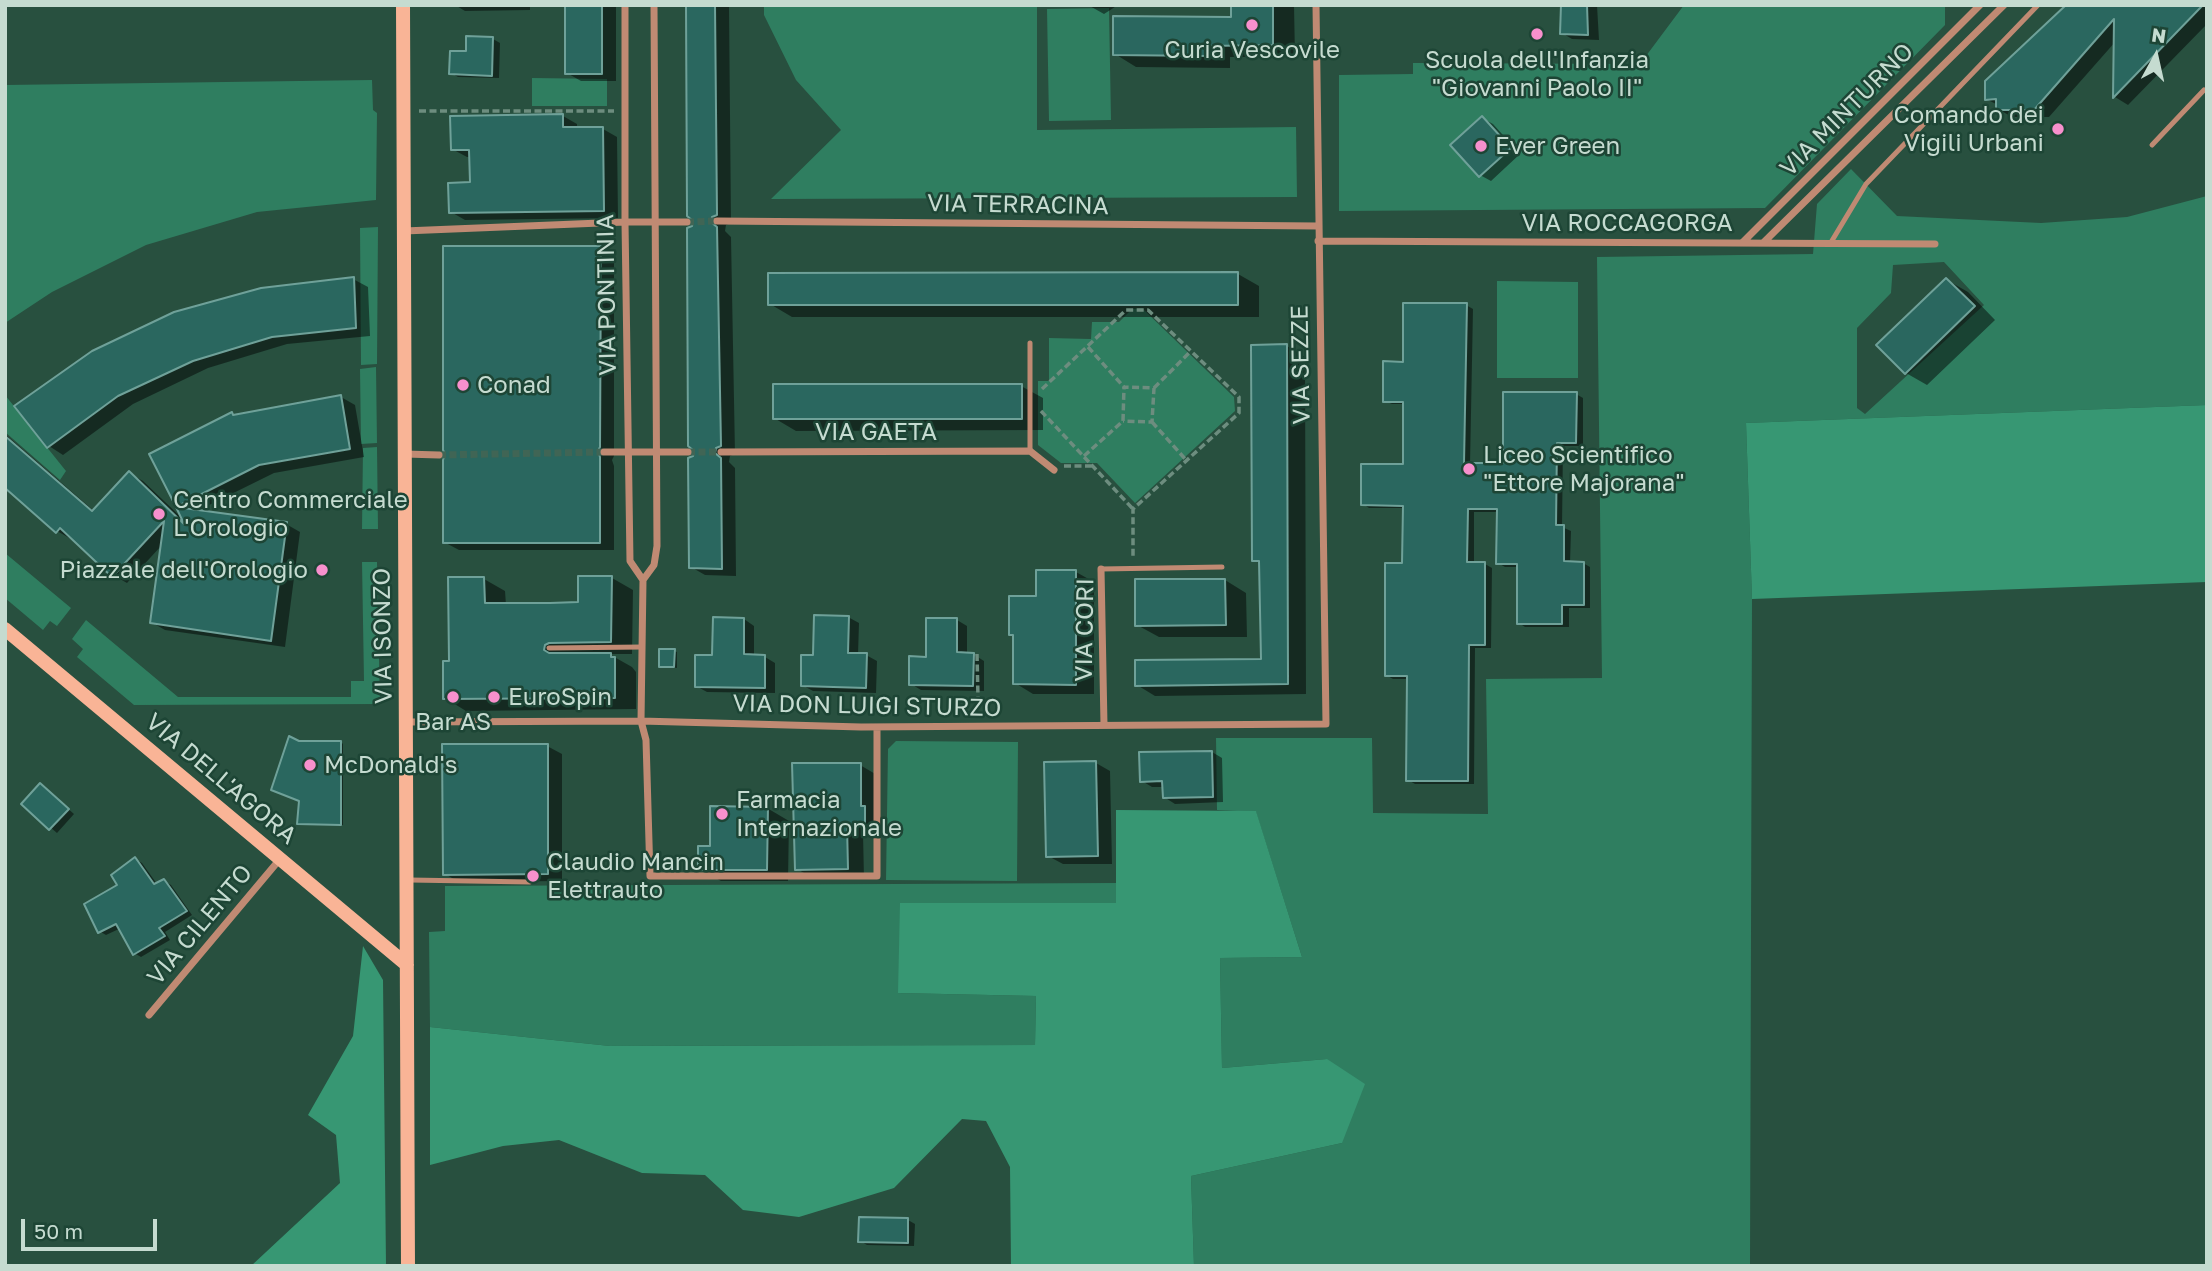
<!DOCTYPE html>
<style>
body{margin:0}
#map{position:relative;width:2212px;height:1271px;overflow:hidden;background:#28503f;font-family:"Golos Text",sans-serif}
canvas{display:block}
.frame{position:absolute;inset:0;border:7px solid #c5dbd0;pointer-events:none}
.north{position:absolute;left:2121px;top:21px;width:70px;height:70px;-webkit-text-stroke:5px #1d4535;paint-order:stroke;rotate:8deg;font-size:19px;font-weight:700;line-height:28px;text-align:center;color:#c5dbd0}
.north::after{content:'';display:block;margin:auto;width:24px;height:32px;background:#c5dbd0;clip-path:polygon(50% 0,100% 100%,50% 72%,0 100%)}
.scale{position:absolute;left:21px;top:1219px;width:136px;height:32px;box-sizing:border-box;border:4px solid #c5dbd0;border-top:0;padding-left:9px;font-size:21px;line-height:24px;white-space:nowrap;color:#c5dbd0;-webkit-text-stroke:5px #1d4535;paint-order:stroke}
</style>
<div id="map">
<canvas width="2212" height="1271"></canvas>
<div class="frame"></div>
<div class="north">N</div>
<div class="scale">50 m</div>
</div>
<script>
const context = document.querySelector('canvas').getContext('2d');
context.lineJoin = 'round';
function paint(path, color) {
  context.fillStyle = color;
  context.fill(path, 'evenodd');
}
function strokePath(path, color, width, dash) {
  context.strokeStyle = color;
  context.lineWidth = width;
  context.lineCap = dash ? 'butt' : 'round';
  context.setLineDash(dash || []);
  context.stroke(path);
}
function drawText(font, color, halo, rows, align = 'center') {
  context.font = font + ' "Golos Text",sans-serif';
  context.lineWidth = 5;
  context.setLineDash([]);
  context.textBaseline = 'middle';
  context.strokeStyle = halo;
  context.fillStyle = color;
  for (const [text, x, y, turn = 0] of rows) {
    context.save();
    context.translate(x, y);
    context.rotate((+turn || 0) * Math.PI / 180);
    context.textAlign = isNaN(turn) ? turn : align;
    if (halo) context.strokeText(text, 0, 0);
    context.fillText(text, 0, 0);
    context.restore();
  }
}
const green = new Path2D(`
 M764 5H1037V130L1296 127 1297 197 771 199 841 130 796 80 764 15Z
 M1684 5H1945V25L1765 208 1339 211V75L1413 74V63L1640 64Z
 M1109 8 1111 120 1049 121 1047 9Z
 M532 78 607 79V106H532Z
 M372 80 373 110 377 113 376 200 257 212 146 245 52 292 5 323V85Z
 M1851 169 1897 216 2041 223 2127 217 2207 196V405L1746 423 1752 599 1750 1266H1194L1191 1176 1342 1143 1327 1059 1222 1068 1220 958 1302 957 1256 812 1217 810 1216 738H1372L1373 813 1488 814 1486 679 1602 678 1597 257 1813 254 1817 204ZM1944 262 1984 305 1865 414 1857 408V328L1891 293 1893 265Z
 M378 227 377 364 361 365 360 228Z
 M1497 281 1578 282V378H1497Z
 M1142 308 1234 397 1235 411 1135 503 1097 463H1061L1038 445V381H1049V338L1091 339 1092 322H1119L1132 309Z
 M376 367 377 443 361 444 360 369Z
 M5 395 66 471 60 480 5 432Z
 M377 447 378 529H362L363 448Z
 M5 553 71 608 57 626 50 621 43 630 5 598Z
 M362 562H377L380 704 134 705 77 657 83 649 72 639 86 620 178 697H351V681H364Z
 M896 741 1018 742 1017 881 886 880 888 749Z
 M1116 883V903L898 993 1036 996 1035 1045 610 1046 430 1027 429 932 445 931V886Z`);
const forest = new Path2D(`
 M2207 405V582L1752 599 1746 423Z
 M1116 810 1256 811 1302 957 1220 958 1222 1068 1327 1059 1365 1084 1342 1143 1191 1176 1194 1266H1011L1010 1167 986 1121 962 1119 894 1188 799 1217 743 1210 705 1175 642 1173 559 1140 503 1146 430 1165V1027L610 1046 1035 1045 1036 996 898 993 900 903H1116Z
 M363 946 383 980 386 1266H251L340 1183 336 1135 308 1115 353 1036Z`);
const shadow = new Path2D(`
 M455 5H530V10L465 11Z
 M567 5H616V81H581L567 73Z
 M688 5H729L731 223 726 225 725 231 731 237 735 454 730 456 729 462 735 468 736 576 705 575 691 567 694 457 693 227Z
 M1088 5H1118L1104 14Z
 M1233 5H1294L1295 57H1230V68L1136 67 1115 54 1233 19Z
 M1562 5H1597L1599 40 1572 39 1562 33Z
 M2068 5H2207V24L2128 105 2115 97 2116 41 2049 117H2012L1998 109V105L1986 99Z
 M468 38 493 39 500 43 499 78 458 77 451 73 467 53Z
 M563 116 577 124V129H603L617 137 618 218 465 220 451 212 472 184 471 157H467L452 149Z
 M1482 118 1493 124 1520 154 1491 181 1480 175Z
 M600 248 614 256V456L612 460 614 466V550H459L444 542Z
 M1238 274 1259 286V317H792L770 304Z
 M353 279 368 287 370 336 287 344 208 368 133 404 63 455 49 446 17 407Z
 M1947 280 1968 292 1995 320 1927 385 1906 373Z
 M1466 305 1473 309 1470 465H1505L1576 394 1583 398V446H1563L1562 527 1571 531 1570 563H1583L1590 567V608H1569V627H1525L1519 623V567H1505L1498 563 1499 512H1474V564H1485L1492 568 1491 648H1475L1474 784H1415L1408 780 1409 679H1393L1386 675 1404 565V508H1369L1363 504 1404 466V404H1392L1385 401 1405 363Z
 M1287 346 1305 357 1306 694 1155 696 1137 685 1262 660 1261 564 1254 560Z
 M1021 386 1043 398V430L796 431 774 418Z
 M341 397 355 405 364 457 274 473 197 511 286 524 300 532 285 647 165 630 151 622 162 545 127 583 113 575 72 537 71 539 57 531 5 486V434L94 511 129 473 143 481 184 520 183 508 177 505 235 416Z
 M1076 572 1094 582V694H1033L1015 683V637L1011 634 1037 598Z
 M612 578 633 590 632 654H609L632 667 636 672V709L466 711 445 698 451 662 484 579 505 591 506 605 579 604Z
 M1225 580 1246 593 1247 637H1159L1137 625Z
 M848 617 859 623 858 655H866L877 661 876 693 813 691 802 685 815 657Z
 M744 619 754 626V656L765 657 775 663V693L707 692 696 686 714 657Z
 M957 620 967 626V654H973L984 661V691L921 690 911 684Z
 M674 651 677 652V668L661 666Z
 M341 742 343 744V825L301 824 299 823 301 800 299 743Z
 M547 746 562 754V881L459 882 445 874Z
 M1212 752 1222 758 1223 802 1175 804 1164 797V787H1152L1142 781Z
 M1096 763 1110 771 1112 864H1063L1048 856Z
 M860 765 877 775V815L881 817V833H863L864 878H813L797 869Z
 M41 785 74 814 57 833 23 804Z
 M767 808 789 821 788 881H721L699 869 711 848Z
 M135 859 142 863 157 884 164 881 171 885 192 915 165 932 170 940 141 957 134 953 121 928 106 935 99 931 119 886Z
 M860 1219 908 1220 915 1224 914 1246 867 1245 860 1241Z
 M721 1264 723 1266H673V1265Z`);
const building = new Path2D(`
 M565 5H602V74H565Z
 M686 5H715L717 215 712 217 711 222 717 227 721 446 716 448 715 453 721 458 722 569 689 568 688 458 693 456 694 451 688 446 687 228 692 226 693 221 687 216Z
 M1231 5H1273V45L1209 46V56L1113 55V16L1231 17Z
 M1561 5H1587L1588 35 1560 34Z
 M2066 5H2203L2113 98 2114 19 2034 110H1996V99L1985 100V81Z
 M466 36 493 37 492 76 449 74 450 51H466Z
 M563 114V127H603L604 211 449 213 448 183 470 182 469 150H451L450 116Z
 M1482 116 1511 148 1479 177 1450 145Z
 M443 246H601L600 447 598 451 600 457V543H443V460L445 454 443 450Z
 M1238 272V305H768V273Z
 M354 277 356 328 272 337 193 361 118 396 47 448 14 406 92 351 174 312 261 288Z
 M1946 278 1975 306 1905 374 1876 345Z
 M1403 303H1467L1464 463H1503V392H1577L1576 443H1557L1556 525H1564V561L1584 562V605H1562V624H1517V564H1496L1497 509H1468L1467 562H1485V645H1469L1468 781H1406L1407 676H1385V563H1402L1403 506 1361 505V464H1403V402H1383V361L1403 362Z
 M1287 344 1288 684 1135 686V660L1261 659 1259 561H1252L1251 345Z
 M773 384H1022V419H773Z
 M341 395 350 449 259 465 176 507 149 454 232 412 233 415Z
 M5 436 92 511 129 471 184 524 176 507 287 522 271 641 150 623 164 521 112 577 60 528 56 533 5 488Z
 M1036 570H1076V685L1013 684V635H1009V596H1036Z
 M578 576H612L611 642 549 643 545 645 544 650 549 653H611V657H615V698L443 699V661H449L448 577H484L485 603H550L578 602Z
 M1135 579H1225L1226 625 1135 626Z
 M814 615 849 616 848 653H867L866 688 801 686V655H813Z
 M713 617 744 618V654L765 655V688L695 687V655H712Z
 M926 618H957V652L974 653 973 686 909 685V656L926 657Z
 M659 649H675L674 667H659Z
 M289 736 299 741H341V825L297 824 299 801 271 790Z
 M442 744H548V874L443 875Z
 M1212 751 1213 797 1163 798 1162 781 1140 782 1139 752Z
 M1096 761 1098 856 1046 857 1044 762Z
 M792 763H861V806H865V824L847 825 848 869 795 870Z
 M40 783 69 809 49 830 21 804Z
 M710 806 768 807 767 870H698V846H710Z
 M135 857 154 884 164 879 187 911 159 928 165 936 133 955 116 924 98 933 84 904 117 885 111 875Z
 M859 1217 908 1218V1243L858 1242Z`);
const streetTunnel = new Path2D(`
 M687 222 717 221
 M688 452H721
 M439 455 604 452`);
const path = new Path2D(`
 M419 111H614
 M1088 347 1124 387
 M1154 388 1191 351
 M1042 389 1126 310H1148L1239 397V413L1133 509V558
 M1041 411 1133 509
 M1152 422 1187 461
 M1084 456 1123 421 1124 387 1154 388 1152 422 1123 421
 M1064 466H1093
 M977 654 978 698`);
const lane = new Path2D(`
 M2152 145 2204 90
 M1830 244 1866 184 2038 5
 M1030 343V451
 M1101 569 1222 567
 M549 648 642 647
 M410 880 530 882`);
const street = new Path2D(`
 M625 5V222L630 561 643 580
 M654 5 657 546 654 565 643 580 641 721 646 740 650 876H877V727
 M717 221 1318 226
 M404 231 625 222H687
 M1318 241 1935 244
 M1742 243 1980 5
 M1763 243 2004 5
 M604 452H688
 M721 452 1030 451 1054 470
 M405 454 439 455
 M1101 569 1104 725
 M407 722 641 721 861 727 1326 724 1316 5
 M149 1015 280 859`);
const secondary = new Path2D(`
 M403 5 408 1266
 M5 629 407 965`);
const markers = [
 [1252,25,7,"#f790cd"],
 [1537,34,7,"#f790cd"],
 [2058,129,7,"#f790cd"],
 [1481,146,7,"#f790cd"],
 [463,385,7,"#f790cd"],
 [1469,469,7,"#f790cd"],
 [159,514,7,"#f790cd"],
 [322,570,7,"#f790cd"],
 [453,697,7,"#f790cd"],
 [494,697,7,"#f790cd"],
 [310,765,7,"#f790cd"],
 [722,814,7,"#f790cd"],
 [533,876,7,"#f790cd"]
];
const poiNames = [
 ["Curia Vescovile",1252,50,"center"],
 ["Scuola dell'Infanzia",1537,60,"center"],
 ["\"Giovanni Paolo II\"",1537,88,"center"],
 ["Comando dei",2044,115,"right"],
 ["Vigili Urbani",2044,143,"right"],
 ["Ever Green",1495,146],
 ["Conad",477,385],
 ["Liceo Scientifico",1483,455],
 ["\"Ettore Majorana\"",1483,483],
 ["Centro Commerciale",173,500],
 ["L'Orologio",173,528],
 ["Piazzale dell'Orologio",308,570,"right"],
 ["EuroSpin",508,697],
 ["Bar AS",453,722,"center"],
 ["McDonald's",324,765],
 ["Farmacia",736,800],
 ["Internazionale",736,828],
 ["Claudio Mancin",547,862],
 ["Elettrauto",547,890]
];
const streetNames = [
 ["VIA MINTURNO",1847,110,-45],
 ["VIA TERRACINA",1018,205,1],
 ["VIA ROCCAGORGA",1627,223],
 ["VIA PONTINIA",607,295,-91],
 ["VIA SEZZE",1301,365,-91],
 ["VIA GAETA",876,432],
 ["VIA CORI",1085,630,-89],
 ["VIA ISONZO",383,636,-91],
 ["VIA DON LUIGI STURZO",867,706,1],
 ["VIA DELL'AGORA",221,779,40],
 ["VIA CILENTO",200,925,-50]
];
paint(green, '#2f7e60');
paint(forest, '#379773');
paint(shadow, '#0007');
paint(building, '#2a675f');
strokePath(building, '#6fa199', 2);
strokePath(streetTunnel, '#406555', 7, [7, 3.5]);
strokePath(path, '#6d8d7f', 3.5, [7, 3.5]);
strokePath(lane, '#c08a73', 5);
strokePath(street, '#c08a73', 7);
strokePath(secondary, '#f9b496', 14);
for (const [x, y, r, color] of markers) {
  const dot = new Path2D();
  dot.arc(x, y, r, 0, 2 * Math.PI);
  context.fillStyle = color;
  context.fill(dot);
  strokePath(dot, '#1d4535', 2.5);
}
drawText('24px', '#c5dbd0', '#1d4535', poiNames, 'left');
drawText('24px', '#c5dbd0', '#1d4535', streetNames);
</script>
